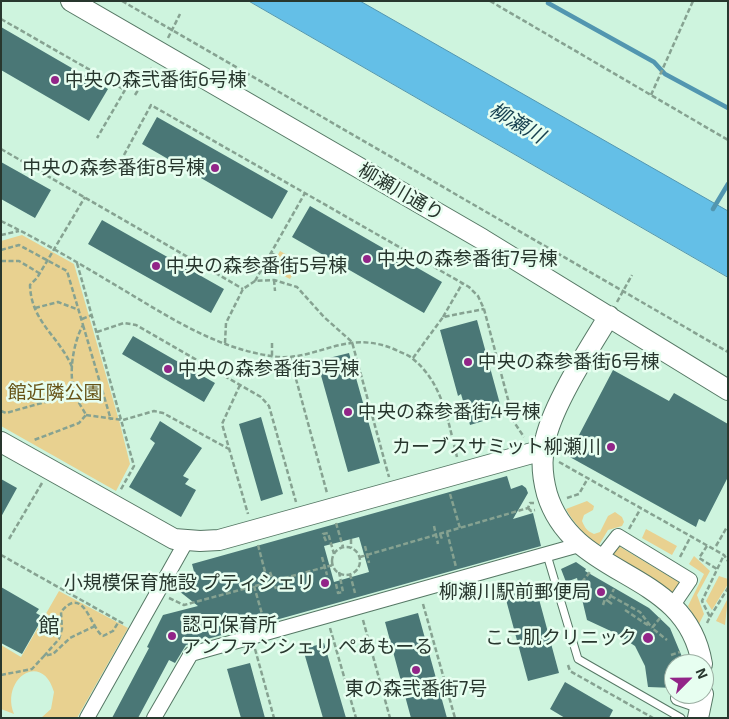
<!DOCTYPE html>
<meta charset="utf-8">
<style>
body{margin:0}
#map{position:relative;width:729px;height:719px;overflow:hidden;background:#cef4de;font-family:"Exo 2",sans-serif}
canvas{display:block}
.frame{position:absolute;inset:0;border:2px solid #28372e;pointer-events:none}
.north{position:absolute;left:664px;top:654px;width:50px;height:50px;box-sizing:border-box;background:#e7fef0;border:1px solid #9baea2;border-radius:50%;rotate:67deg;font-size:14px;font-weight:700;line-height:20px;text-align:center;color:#28372e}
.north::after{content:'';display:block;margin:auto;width:18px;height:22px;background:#922588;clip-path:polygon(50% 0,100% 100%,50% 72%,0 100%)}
</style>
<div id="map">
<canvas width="729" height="719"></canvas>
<div class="frame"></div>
<div class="north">N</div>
</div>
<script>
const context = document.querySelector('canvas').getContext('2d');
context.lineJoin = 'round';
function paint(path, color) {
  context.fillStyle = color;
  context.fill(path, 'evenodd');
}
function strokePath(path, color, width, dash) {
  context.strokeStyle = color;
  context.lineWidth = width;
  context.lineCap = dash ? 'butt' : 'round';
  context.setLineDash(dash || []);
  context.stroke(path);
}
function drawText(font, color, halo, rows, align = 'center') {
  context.font = font + ' "Exo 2","Noto Sans JP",sans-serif';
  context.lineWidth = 5;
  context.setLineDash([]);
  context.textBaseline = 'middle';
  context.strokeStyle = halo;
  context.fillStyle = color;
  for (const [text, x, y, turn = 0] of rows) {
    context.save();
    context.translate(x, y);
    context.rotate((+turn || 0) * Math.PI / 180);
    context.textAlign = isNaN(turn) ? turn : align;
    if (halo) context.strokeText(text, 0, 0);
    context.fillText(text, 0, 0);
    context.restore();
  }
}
const green = new Path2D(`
 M22 235 74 264 120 424 130 464 116 491 1 426V241Z
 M280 251 300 262 290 279 270 269Z
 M587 501 594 506 593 510 584 515 582 521C585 528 587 531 594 534L600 532 608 516 615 512 622 517 624 522 622 526 608 530 599 545C585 535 574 524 566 509Z
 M646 529 677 546 672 555 642 538Z
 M617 545 682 584 676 596 611 556Z
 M694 556 710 571 697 595 704 614 699 624 688 606 704 574 689 564Z
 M719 576 728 579V584L712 610 706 601Z
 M59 591 128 628 77 718H41L51 709 54 692C42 650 0 679 14 714L1 709V645L21 657Z
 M728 598 725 625 716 621Z`);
const water = new Path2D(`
 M249 1H360L728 211V277Z`);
const stream = new Path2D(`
 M549 1 548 3 654 62 665 74 728 108
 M713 209 728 184`);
const building = new Path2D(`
 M1 27 108 89 89 121 1 70Z
 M157 117 288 191 272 219 142 144Z
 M1 162 51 190 35 218 1 199Z
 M310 206 442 282 424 313 292 237Z
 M102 220 224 289 211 313 88 244Z
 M477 320 503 415 470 425 461 394 458 396 440 330Z
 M133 336 215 383 204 402 122 354Z
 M349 353 380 463 348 472 317 361Z
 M613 370 669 401 674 393 728 424V477L705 522 699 519 696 527 568 456Z
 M261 417 283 494 261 501 239 424Z
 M160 421 202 448 183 476 189 479 185 484 196 490 181 517 129 487 155 443 150 439Z
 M507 476 511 489 522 485 526 488 528 493 513 519 533 513 541 546 186 645 175 663 169 660 138 718H112L149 648 147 647 163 615 198 606 179 591 178 586 184 579H196L192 564ZM359 537 369 572 334 582 324 546Z
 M1 479 17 488 1 517Z
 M576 562 586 569 585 571 649 608 670 628 685 664H674V688L648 687 645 666 635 646 615 633 587 620 577 578 566 582 561 569Z
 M1 587 39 609 36 613 43 617 22 654 1 643Z
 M536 588 559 673 528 681 505 596Z
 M418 613 447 718H411L385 622Z
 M324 643 346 718H323L303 649Z
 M250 663 265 718H241L227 669Z
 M565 682 613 710 609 718H565L550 709Z`);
const path = new Path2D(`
 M122 1 728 352
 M490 1 728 140
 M1 19 125 90 97 138
 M168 38 180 14
 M135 95 152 68
 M651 95 693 1
 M1 149 243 289
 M124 155 151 105 469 287 478 296 484 309 514 422 524 437
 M1 221C44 242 85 267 127 292 172 319 217 348 271 356 314 364 345 327 396 350 402 353 409 355 413 359 443 383 448 422 457 457
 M1 235 19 231
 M1 250 19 245 67 271 83 325C73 343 68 375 75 394 77 401 83 409 86 415L79 423 34 440
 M271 253 277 256
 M1 261H19L39 273
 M77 263 134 466 120 491
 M274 280 275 291
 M255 281 305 193
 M617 302 632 275
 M35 308 58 302 79 310
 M443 317 462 284
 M82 319 92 315
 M83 325 111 420
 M97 332 124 323 136 325 261 397 269 406 296 502
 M225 343 226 323 243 289 255 281 274 280 297 287 324 317 352 342 389 477
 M272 343V356
 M290 357 327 493
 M413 358 443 317 484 309
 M72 367C59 336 31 322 30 285L37 278 85 197
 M240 385 222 424 248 514
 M1 411 6 413 74 394
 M86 415 123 420 154 411 163 413 229 449
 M559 462 724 555 728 561
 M450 494 460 528
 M567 498 579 494 588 478
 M528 508 531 511 535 510
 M336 523 343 547
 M629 529 641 508
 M447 532 456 567
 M440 534 442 539
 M9 539 42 483
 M351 539V548
 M326 541 323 534 328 533 334 554
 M258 545 268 583
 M707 546 699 558 717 569
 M716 546 727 527
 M332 561a14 14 0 1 1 28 0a14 14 0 1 1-28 0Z
 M1 555 124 624
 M360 557 528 508 530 503H534
 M680 557 691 536
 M350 574 355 593
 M336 584 338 593 343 592 339 572
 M575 585 582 582 590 572
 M254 586 264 621
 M611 596 640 612 652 628
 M169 598 184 605 333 565
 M423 604 455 718
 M612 604 608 601 614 589
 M603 605 605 599 608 601
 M625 610 649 626
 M710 617 728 588
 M660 618 652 628 667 640
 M363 620 390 718
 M707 623 710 617 702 601 724 555
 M95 626 70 638 53 654 44 656 59 639 62 629 61 612C84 583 91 630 103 636L113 631 119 621
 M330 628 356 718
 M255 649 274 718
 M671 655 680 652
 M568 665 570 671 653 718
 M1 675 32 669 44 656`);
const lane = new Path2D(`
 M547 555 578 659 681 718`);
const street = new Path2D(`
 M600 559 618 536 690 580 673 605
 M678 698 701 706
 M87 718 187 540
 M154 718 191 654 579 545`);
const secondary = new Path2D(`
 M71 1 482 239 728 390
 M609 316C589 349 555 401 546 437 541 455 542 476 547 494 574 582 686 567 702 664
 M1 442 174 539 200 541 219 540 543 450
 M698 718 703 694`);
const pathBridge = new Path2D(`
 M434 526 438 544
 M365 546 369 563
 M322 557 327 575
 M270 572 276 589`);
const markers = [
 [55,80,5,"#922588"],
 [215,168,5,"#922588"],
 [367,259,5,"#922588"],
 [156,266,5,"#922588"],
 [468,362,5,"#922588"],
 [168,369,5,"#922588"],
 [348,412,5,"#922588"],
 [611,447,5,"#922588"],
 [325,583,5,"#922588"],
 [601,592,5,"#922588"],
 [172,636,5,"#922588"],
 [648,638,6,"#922588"],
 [416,670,5,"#922588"]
];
const poiNames = [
 ["中央の森弐番街6号棟",65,80],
 ["中央の森参番街8号棟",205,168,"right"],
 ["中央の森参番街7号棟",377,259],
 ["中央の森参番街5号棟",166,266],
 ["中央の森参番街6号棟",478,362],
 ["中央の森参番街3号棟",178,369],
 ["中央の森参番街4号棟",358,412],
 ["カーブスサミット柳瀬川",601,447,"right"],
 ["小規模保育施設 プティシェリ",315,583,"right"],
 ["柳瀬川駅前郵便局",591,592,"right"],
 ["認可保育所",182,625],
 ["アンファンシェリ ぺあもーる",182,647],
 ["ここ肌クリニック",637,638,"right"],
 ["東の森弐番街7号",416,689,"center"]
];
const streetNames = [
 ["柳瀬川通り",401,192,30]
];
const parkNames = [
 ["館近隣公園",55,393]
];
const waterNames = [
 ["柳瀬川",517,123,30]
];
const quarterNames = [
 ["館",49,626]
];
paint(green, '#e8d190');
paint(water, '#64bfe7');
strokePath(water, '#5296b0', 1);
strokePath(stream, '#5296b0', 4.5);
paint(building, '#4a7776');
strokePath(lane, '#567865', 9);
strokePath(street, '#567865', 16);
strokePath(secondary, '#567865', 22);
strokePath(path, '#86a291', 2.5, [5, 2.5]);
strokePath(lane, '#fff', 7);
strokePath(street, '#fff', 14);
strokePath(secondary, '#fff', 20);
strokePath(pathBridge, '#86a291', 2.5, [5, 2.5]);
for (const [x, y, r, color] of markers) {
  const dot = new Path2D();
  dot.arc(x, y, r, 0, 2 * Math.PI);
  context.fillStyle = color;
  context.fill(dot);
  strokePath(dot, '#e7fef0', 2);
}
drawText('19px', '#28372e', '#e7fef0', poiNames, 'left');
drawText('19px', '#28372e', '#e7fef0', streetNames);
drawText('19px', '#675418', '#e7fef0', parkNames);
drawText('italic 20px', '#163f4f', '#e7fef0', waterNames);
drawText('21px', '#28372e', '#e7fef0', quarterNames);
</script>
